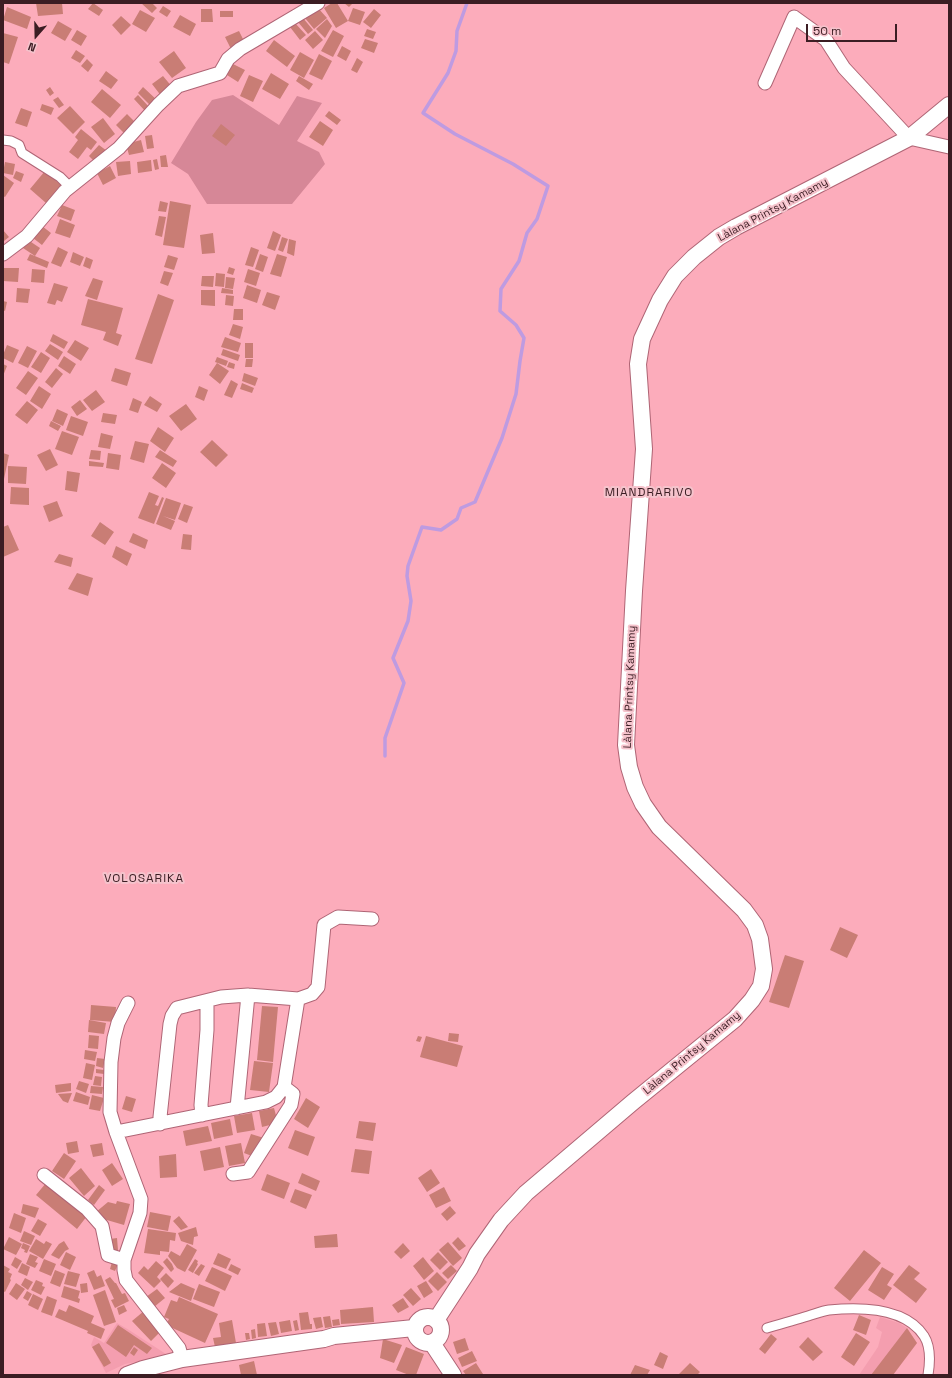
<!DOCTYPE html>
<meta charset="utf-8">
<style>
body{margin:0}
#map{position:relative;width:952px;height:1378px;overflow:hidden;background:#fcacbb;font-family:"Space Grotesk",sans-serif}
canvas{display:block}
.frame{position:absolute;inset:0;border:4px solid #3b1d23;pointer-events:none}
.north{position:absolute;left:16px;top:16px;width:40px;height:40px;-webkit-text-stroke:3px #f5c3cc;paint-order:stroke;rotate:200deg;font-size:11px;font-weight:700;line-height:16px;text-align:center;color:#3b1d23}
.north::after{content:'';display:block;margin:auto;width:14px;height:18px;background:#3b1d23;clip-path:polygon(50% 0,100% 100%,50% 72%,0 100%)}
.scale{position:absolute;left:806px;top:24px;width:91px;height:18px;box-sizing:border-box;border:2px solid #3b1d23;border-top:0;padding-left:5px;font-size:12px;line-height:14px;white-space:nowrap;color:#3b1d23;-webkit-text-stroke:3px #f5c3cc;paint-order:stroke}
</style>
<div id="map">
<canvas width="952" height="1378"></canvas>
<div class="frame"></div>
<div class="north">N</div>
<div class="scale">50 m</div>
</div>
<script>
const context = document.querySelector('canvas').getContext('2d');
context.lineJoin = 'round';
function paint(path, color) {
  context.fillStyle = color;
  context.fill(path, 'evenodd');
}
function strokePath(path, color, width, dash) {
  context.strokeStyle = color;
  context.lineWidth = width;
  context.lineCap = dash ? 'butt' : 'round';
  context.setLineDash(dash || []);
  context.stroke(path);
}
function drawText(font, color, halo, rows, align = 'center') {
  context.font = font + ' "Space Grotesk",sans-serif';
  context.lineWidth = 4;
  context.setLineDash([]);
  context.textBaseline = 'middle';
  context.strokeStyle = halo;
  context.fillStyle = color;
  for (const [text, x, y, turn = 0] of rows) {
    context.save();
    context.translate(x, y);
    context.rotate((+turn || 0) * Math.PI / 180);
    context.textAlign = isNaN(turn) ? turn : align;
    if (halo) context.strokeText(text, 0, 0);
    context.fillText(text, 0, 0);
    context.restore();
  }
}
const built = new Path2D(`
 M880 1317 899 1323 907 1328 917 1343 893 1375H859L878 1347 882 1332 876 1328Z
 M117 1323 129 1330 169 1356 125 1364 106 1373 91 1345 94 1337 104 1343Z`);
const green = new Path2D(`
 M233 95 279 125 297 96 322 103 297 141 319 152 325 164 292 204H207L188 174 171 163 196 122 212 100Z`);
const stream = new Path2D(`
 M385 756V738L404 683 393 658 408 621 411 601 407 576 408 566 422 527 441 530 457 519 461 508 475 502 502 438 516 394 520 361 524 338 516 325 500 311 501 289 519 261 527 233 537 219 548 186 513 164 455 134 423 113 448 73 456 51 457 31 467 3`);
const building = new Path2D(`
 M36 3H62L63 14 38 16Z
 M93 3 103 10 99 16 88 9Z
 M141 3H152L157 8 152 13Z
 M332 3H337L348 21 336 28 324 8Z
 M344 3H353L349 7Z
 M163 6 171 11 167 17 159 12Z
 M7 7 31 17 27 29 3 20Z
 M318 8 327 18 314 29 305 18Z
 M353 8 365 12 360 25 348 21Z
 M201 9H212L213 22H201Z
 M374 9 381 15 371 28 363 22Z
 M140 10 155 18 146 32 132 24Z
 M220 11H233V17H220Z
 M180 15 196 24 190 36 173 27Z
 M121 16 131 25 121 35 112 25Z
 M303 18 313 30 308 34 298 22Z
 M327 19 332 26 325 38 316 29Z
 M58 21 72 29 65 41 51 33Z
 M295 23 306 35 300 40 290 27Z
 M367 29 376 32 373 39 364 36Z
 M77 30 87 36 81 46 71 40Z
 M333 30 344 36 333 57 321 51Z
 M239 31 245 43 231 49 225 37Z
 M315 31 323 40 313 49 305 40Z
 M3 33 18 37 9 64 3 62Z
 M365 39 378 43 374 53 361 48Z
 M274 40 295 56 287 67 266 51Z
 M342 46 351 51 346 61 337 56Z
 M76 50 85 56 80 63 71 58Z
 M174 51 186 68 172 78 159 62Z
 M300 52 314 60 304 78 290 70Z
 M319 54 332 61 322 80 309 74Z
 M357 58 363 62 357 73 351 70Z
 M87 59 93 65 88 72 81 66Z
 M233 64 245 70 238 82 227 75Z
 M106 71 118 80 111 89 99 81Z
 M271 73 289 84 280 99 262 89Z
 M249 75 263 81 253 102 240 96Z
 M163 76 173 88 162 97 152 84Z
 M299 76 313 84 309 90 296 81Z
 M50 87 54 93 50 96 46 90Z
 M143 87 158 101 152 107 138 93Z
 M102 89 121 105 110 118 91 102Z
 M138 95 150 108 146 112 134 99Z
 M58 97 64 105 59 108 53 100Z
 M42 104 54 108 51 115 40 110Z
 M70 106 85 122 73 134 57 118Z
 M21 108 32 112 27 127 15 123Z
 M329 111 341 120 337 125 325 116Z
 M127 114 136 123 125 134 116 125Z
 M103 118 115 134 104 143 91 127Z
 M320 121 333 130 323 146 309 137Z
 M221 124 235 135 226 146 212 136Z
 M81 129 97 142 91 150 87 147 78 159 69 152 78 140 75 137Z
 M152 135 154 148 147 149 145 136Z
 M141 140 144 152 129 155 126 144Z
 M99 145 107 151 96 163 89 156Z
 M166 155 168 167H161L160 156Z
 M157 159 159 169 155 170 153 160Z
 M151 160 152 171 138 173 137 162Z
 M130 161 131 174 118 176 116 162Z
 M5 162 15 164 13 175 3 173Z
 M110 166 116 178 103 185 97 173Z
 M16 171 24 174 21 182 13 178Z
 M45 171 61 185 46 203 30 189Z
 M3 175 14 183 5 197 3 196Z
 M160 201 168 203 166 212 158 211Z
 M170 201 191 205 184 248 163 245Z
 M62 205 75 210 71 221 57 216Z
 M159 216 166 217 162 237 155 235Z
 M60 219 75 225 70 238 55 233Z
 M42 226 51 233 42 245 33 238Z
 M3 230 9 237 4 241 3 239Z
 M273 231 281 235 275 251 267 248Z
 M213 233 215 253 202 254 200 235Z
 M282 237 288 239 283 252 278 250Z
 M289 239 296 241 294 256 287 253Z
 M28 240 40 248 35 256 23 248Z
 M58 247 68 252 61 267 51 263Z
 M251 247 259 250 253 267 245 265Z
 M73 252 84 257 80 266 70 262Z
 M30 254 49 262 47 268 27 260Z
 M260 254 268 257 263 272 255 269Z
 M277 254 287 257 281 277 270 274Z
 M168 255 178 258 174 270 164 267Z
 M86 257 93 260 90 269 83 266Z
 M229 267 235 269 233 275 227 273Z
 M3 268H19L18 282 3 281Z
 M32 269 45 270 44 283 31 282Z
 M248 269 260 273 256 286 244 282Z
 M164 271 173 273 168 286 160 283Z
 M216 273 225 274 224 287 215 286Z
 M202 276H214L213 287 201 286Z
 M226 277 235 278 233 289 225 288Z
 M93 278 103 281 97 300 85 296Z
 M54 283 68 287 62 302 57 300 55 305 47 303Z
 M247 285 261 290 257 303 243 298Z
 M17 288 30 289 28 303 16 302Z
 M222 288 233 290V294L221 293Z
 M201 290H215V306L201 305Z
 M267 292 280 296 275 310 262 305Z
 M158 294 174 300 152 364 135 359Z
 M226 295 234 296 233 306 225 305Z
 M88 299 123 308 116 333 122 335 118 346 103 340 106 332 81 325Z
 M3 301 7 302 5 311 3 310Z
 M234 309H243V320H233Z
 M233 324 243 327 240 339 229 335Z
 M53 334 68 342 64 349 50 341Z
 M225 337 241 343 238 352 221 347Z
 M75 340 89 348 81 361 67 352Z
 M245 343H253V358H245Z
 M50 344 63 352 58 360 45 351Z
 M7 345 19 350 13 363 3 358V355Z
 M27 346 37 351 28 368 18 363Z
 M223 349 240 355 238 361 221 355Z
 M41 352 50 358 41 373 31 367Z
 M64 356 76 364 70 374 58 366Z
 M217 357 228 361 226 366 215 362Z
 M246 359H253L252 367H245Z
 M229 362 235 364 234 369 227 367Z
 M217 363 229 371 220 384 209 375Z
 M3 364 7 366 3 376Z
 M56 368 63 374 52 388 45 382Z
 M115 368 131 373 127 386 111 381Z
 M28 371 38 378 26 395 16 388Z
 M244 373 258 378 255 386 242 381Z
 M231 380 238 384 232 398 224 395Z
 M242 383 254 388 252 393 240 389Z
 M39 386 51 394 42 409 30 401Z
 M199 386 208 390 204 401 195 397Z
 M96 390 105 402 92 411 83 400Z
 M150 396 162 404 157 412 144 405Z
 M133 398 142 402 138 413 129 410Z
 M80 400 87 409 77 416 71 407Z
 M27 401 38 410 27 424 15 415Z
 M186 404 197 419 181 431 169 416Z
 M57 409 68 414 63 426 52 421Z
 M103 413 117 415 115 424 101 422Z
 M71 416 88 422 83 436 66 430Z
 M51 421 61 426 58 431 49 426Z
 M158 427 174 438 165 452 150 441Z
 M62 431 79 437 72 455 55 449Z
 M101 433 113 436 110 449 98 447Z
 M212 440 228 455 216 467 200 452Z
 M135 441 149 444 144 463 130 459Z
 M50 449 58 465 46 471 37 455Z
 M91 450 101 451 100 460 89 459Z
 M160 450 177 461 173 467 155 457Z
 M3 453 9 455 4 479H3Z
 M108 453 121 455 119 470 106 468Z
 M89 461 104 463 103 467 89 466Z
 M162 463 176 473 166 488 152 478Z
 M8 466 27 467 26 484 8 483Z
 M67 471 80 473 77 492 65 490Z
 M11 487 29 488V505L10 504Z
 M149 492 159 496 155 505 158 506 162 497 164 498 154 524 138 518Z
 M166 498 181 503 175 520 163 516 175 521 171 530 156 524Z
 M57 501 63 516 49 522 43 506Z
 M184 504 193 507 187 523 178 519Z
 M100 522 114 532 105 545 91 536Z
 M8 525 19 550 3 557V527Z
 M133 533 148 540 145 549 129 542Z
 M183 534 192 535 191 550 181 549Z
 M116 546 132 554 127 566 112 557Z
 M59 554 73 558 71 567 54 562Z
 M77 573 93 578 88 596 68 589Z
 M840 927 858 935 847 958 830 950Z
 M785 955 804 961 789 1008 769 1002Z
 M91 1005 116 1007 115 1022 90 1020Z
 M262 1006 278 1007 273 1062 257 1060Z
 M89 1020 106 1023 104 1034 88 1032Z
 M449 1033 459 1034 458 1042 448 1041Z
 M89 1035 99 1036 98 1049 88 1048Z
 M418 1036 422 1037 420 1042 416 1041Z
 M426 1036 463 1046 457 1067 420 1057Z
 M85 1050 97 1052 95 1061 84 1059Z
 M97 1058 105 1059 103 1068 96 1066Z
 M254 1061 273 1063 269 1092 250 1090Z
 M86 1063 95 1065 92 1080 83 1078Z
 M96 1069 104 1070V1074L96 1073Z
 M95 1076 102 1077 101 1086 93 1085Z
 M79 1081 89 1084 86 1093 76 1089Z
 M71 1083V1091L56 1093 55 1085Z
 M91 1086 103 1087 102 1094 90 1093Z
 M76 1092 90 1097 88 1105 73 1101Z
 M72 1093 68 1103 63 1101 58 1094Z
 M92 1095 104 1098 100 1111 89 1109Z
 M126 1096 136 1099 132 1112 122 1109Z
 M306 1098 320 1107 308 1128 294 1119Z
 M274 1108 278 1123 262 1127 259 1111Z
 M252 1113 255 1130 237 1133 234 1116Z
 M230 1119 233 1135 214 1139 211 1123Z
 M359 1121 376 1123 373 1141 356 1138Z
 M208 1126 212 1141 186 1146 183 1131Z
 M295 1130 315 1137 308 1156 288 1148Z
 M251 1134 264 1138 258 1153 253 1151 252 1156 244 1153Z
 M77 1141 79 1152 68 1154 66 1143Z
 M102 1143 104 1155 93 1157 90 1145Z
 M241 1143 245 1163 229 1166 225 1146Z
 M220 1147 224 1167 204 1171 200 1151Z
 M355 1149 372 1151 369 1174 351 1172Z
 M64 1153 76 1161 64 1179 52 1171Z
 M176 1154 177 1177 160 1178 159 1156Z
 M112 1163 123 1179 112 1186 102 1170Z
 M81 1168 95 1186 84 1196 69 1178Z
 M431 1169 440 1183 427 1192 418 1178Z
 M302 1173 320 1181 316 1191 298 1183Z
 M267 1174 290 1183 284 1199 261 1190Z
 M46 1183 87 1216 77 1229 36 1195Z
 M99 1185 105 1190 94 1205 88 1200Z
 M444 1187 451 1201 436 1208 429 1195Z
 M295 1189 312 1195 306 1209 290 1202Z
 M117 1201 130 1204 124 1225 100 1218 96 1212 108 1202 116 1204Z
 M23 1204 39 1208 35 1218 21 1213Z
 M450 1206 456 1213 447 1221 441 1214Z
 M150 1212 171 1216 168 1231 147 1227Z
 M14 1213 26 1218 21 1233 9 1228Z
 M179 1216 188 1227 181 1230 173 1221Z
 M38 1219 47 1224 40 1236 31 1231Z
 M196 1227 198 1236 194 1237 193 1245 181 1241 178 1233Z
 M148 1229 176 1233 175 1241 170 1240 169 1252 160 1251V1255L144 1253Z
 M24 1231 35 1236 31 1245 20 1241Z
 M337 1234 338 1247 315 1248 314 1236Z
 M9 1237 22 1244 16 1255 3 1249Z
 M458 1237 466 1246 459 1251 452 1243Z
 M117 1238 118 1250 112 1251 110 1239Z
 M36 1239 44 1244 46 1241 52 1244 43 1259 29 1251Z
 M64 1241 69 1249 65 1251 59 1259 51 1255 59 1244Z
 M448 1242 462 1258 453 1266 439 1250Z
 M23 1243 30 1246 27 1253 24 1252 25 1250 21 1248Z
 M403 1243 410 1251 401 1259 394 1252Z
 M187 1244 197 1250 185 1272 177 1268 168 1256 171 1251 180 1256Z
 M864 1250 881 1263 850 1301 834 1288Z
 M66 1252 76 1257 70 1270 60 1265Z
 M438 1252 448 1262 440 1270 430 1260Z
 M218 1253 231 1259 226 1269 213 1264Z
 M30 1254 38 1257 35 1262 38 1263 35 1268 26 1264Z
 M15 1257 22 1261 17 1269 11 1265Z
 M423 1257 434 1271 424 1280 413 1266Z
 M167 1258 172 1264 174 1269 171 1272 163 1262Z
 M44 1259 56 1264 51 1276 39 1271Z
 M195 1259 198 1261 197 1263 198 1264 193 1273 188 1270Z
 M156 1261 164 1268 157 1277 161 1281 154 1288 138 1273 144 1266 148 1270Z
 M112 1262 118 1264 115 1271 110 1269Z
 M22 1263 30 1267 27 1276 18 1272Z
 M201 1264 205 1266 199 1276 194 1273Z
 M231 1264 241 1269 238 1275 228 1270Z
 M3 1265 10 1269 8 1272 12 1274 10 1279 11 1280 5 1292 3 1291Z
 M451 1265 457 1271 448 1279 442 1273Z
 M909 1265 920 1273 914 1279 927 1289 916 1303 893 1285Z
 M212 1267 232 1276 225 1291 205 1281Z
 M882 1267 894 1274 887 1285 892 1288 884 1300 868 1290Z
 M55 1270 65 1274 60 1287 50 1283Z
 M94 1270 97 1277 101 1275 105 1286 94 1290 87 1273Z
 M68 1271 80 1274 76 1287 64 1284Z
 M437 1272 447 1282 438 1291 428 1281Z
 M166 1273 174 1281 168 1288 160 1279Z
 M110 1277 115 1283H116L122 1294 125 1293 129 1301 115 1308 111 1300 114 1299 105 1280Z
 M25 1278 33 1282 28 1290 21 1285Z
 M36 1280 43 1283 42 1286 45 1287 41 1295 31 1290Z
 M426 1281 433 1292 424 1298 417 1286Z
 M16 1283 25 1289 17 1300 9 1294Z
 M87 1283 88 1292 81 1293 80 1284Z
 M181 1283 195 1289 191 1301 169 1292Z
 M199 1284 220 1292 214 1307 193 1299Z
 M64 1286 80 1291 78 1298 80 1299 79 1303 61 1297Z
 M411 1288 421 1299 413 1306 403 1295Z
 M157 1289 165 1298 154 1307 146 1297Z
 M105 1290 116 1322 104 1326 93 1295Z
 M27 1291 32 1294 28 1301 23 1298Z
 M33 1294 43 1299 38 1310 28 1305Z
 M47 1296 57 1300 52 1316 41 1312Z
 M179 1297 218 1314 205 1343 166 1325 169 1319 164 1317 171 1300 177 1302Z
 M403 1298 409 1307 398 1313 392 1305Z
 M69 1305 94 1316 91 1323 105 1329 101 1339 87 1333 88 1331 55 1317 59 1309 66 1312Z
 M124 1305 127 1311 119 1315 117 1308Z
 M373 1307 374 1322 341 1324 340 1310Z
 M144 1311 162 1330 151 1341 132 1321Z
 M308 1312 310 1324H312V1329L301 1330 299 1313Z
 M859 1315 871 1320 866 1335 853 1330Z
 M330 1316 332 1327 325 1328 323 1317Z
 M321 1317 323 1327 316 1329 313 1318Z
 M339 1319 340 1325 333 1326 332 1320Z
 M232 1320 236 1343 215 1347 213 1338 221 1337 219 1323Z
 M290 1320 292 1331 281 1333 279 1322Z
 M297 1320 299 1330 295 1331 293 1321Z
 M276 1322 279 1334 271 1336 268 1323Z
 M265 1323 267 1336 258 1337 257 1324Z
 M118 1325 152 1348 147 1354 134 1345 126 1357 106 1343Z
 M907 1328 917 1343 893 1375H871Z
 M255 1329 256 1338 252 1339 251 1330Z
 M245 1333H249L250 1339 246 1340Z
 M856 1333 870 1342 854 1366 841 1357Z
 M771 1334 777 1339 765 1354 759 1349Z
 M808 1337 823 1352 813 1361 799 1347Z
 M465 1338 469 1350 457 1354 453 1342Z
 M383 1339 402 1345 394 1363 380 1358Z
 M99 1343 111 1363 104 1367 92 1347Z
 M134 1347 138 1350 134 1356 130 1353Z
 M406 1347 424 1354 416 1375H409L396 1370Z
 M472 1351 477 1361 462 1367 458 1358Z
 M660 1352 668 1356 663 1369 654 1365Z
 M254 1361 257 1375H241L239 1365Z
 M476 1363 483 1374 466 1375 463 1371Z
 M690 1363 700 1372 697 1375H678Z
 M635 1365 650 1370 647 1375H630Z`);
const pedestrian = new Path2D(`
 M3 140 11 141 19 145 22 153 60 177 70 187
 M767 1328C781 1324 795 1320 808 1316 815 1314 822 1311 829 1310 860 1307 905 1307 924 1336 931 1347 930 1363 928 1375`);
const minor = new Path2D(`
 M765 83 794 17 826 40 844 68 909 138 949 147
 M3 254 27 236 65 191 119 148 158 105 178 86 220 73 228 59 240 49 318 3
 M128 1003 118 1023 114 1038 111 1062 110 1112 116 1132 266 1102 276 1097 284 1087 298 999
 M237 1108 248 995
 M202 1115 201 1105 207 1030V1001
 M160 1124V1117L170 1024 172 1016 177 1008 221 997 248 995 298 999 312 994 318 987 324 925 338 917 372 919
 M116 1132 141 1199 140 1213 124 1260V1270L126 1280 179 1348 182 1359
 M233 1174 248 1172 291 1105 293 1094 284 1087
 M44 1175 87 1209 102 1226 108 1255 124 1260`);
const tertiary = new Path2D(`
 M415 1330a13 13 0 1 1 26 0a13 13 0 1 1-26 0Z
 M436 1320 470 1268 477 1254 501 1220 526 1193 633 1102 735 1019 752 1000 761 986 764 969 760 939 755 925 744 910 659 827 643 804 635 787 629 767 626 745 634 591 644 449 638 364 642 339 660 300 675 276 694 257 719 237 736 227 909 138 949 105
 M432 1343 453 1375
 M127 1375 143 1369 182 1359 324 1339 334 1336 414 1328`);
const streetNames = [
 ["Làlana Printsy Kamamy",773,210,-28],
 ["Làlana Printsy Kamamy",630,687,-88],
 ["Làlana Printsy Kamamy",692,1053,-40]
];
const neighbourhoodNames = [
 ["MIANDRARIVO",649,493],
 ["VOLOSARIKA",144,879]
];
paint(built, '#f49eaf');
paint(green, '#d68797');
strokePath(stream, '#be9be1', 3.5);
paint(building, '#c97d75');
strokePath(pedestrian, '#af6575', 11);
strokePath(minor, '#af6575', 15);
strokePath(tertiary, '#af6575', 18);
strokePath(pedestrian, '#fff', 9);
strokePath(minor, '#fff', 13);
strokePath(tertiary, '#fff', 16);
drawText('11px', '#3b1d23', '#f5c3cc', streetNames);
context.letterSpacing = '1px';
drawText('12px', '#3b1d23', '#f5c3cc', neighbourhoodNames);
context.letterSpacing = '0px';
</script>
